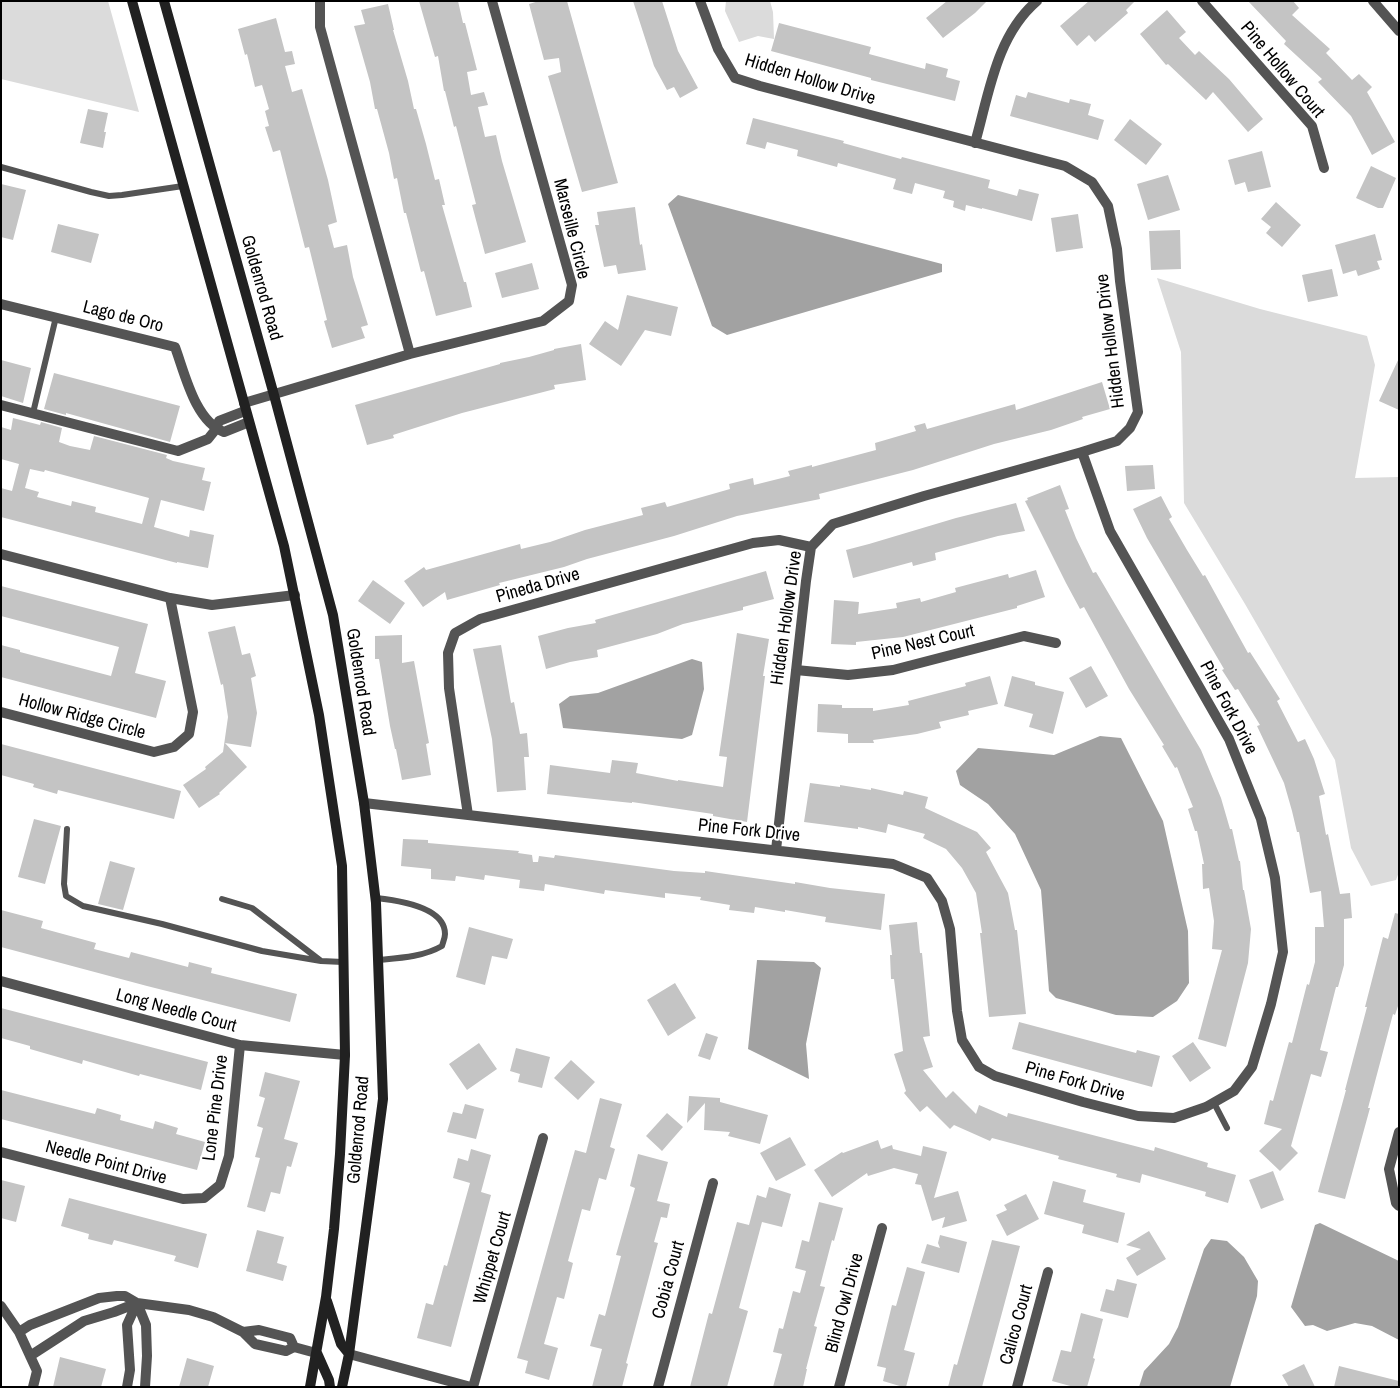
<!DOCTYPE html>
<style>
body{margin:0}
#map{position:relative;width:1400px;height:1388px;overflow:hidden;background:#fff;font-family:"Archivo Narrow",sans-serif}
canvas{display:block}
.frame{position:absolute;inset:0;border:2px solid #000;pointer-events:none}
</style>
<div id="map">
<canvas width="1400" height="1388"></canvas>
<div class="frame"></div>
</div>
<script>
const context = document.querySelector('canvas').getContext('2d');
context.lineJoin = 'round';
function paint(path, color) {
  context.fillStyle = color;
  context.fill(path, 'evenodd');
}
function strokePath(path, color, width, dash) {
  context.strokeStyle = color;
  context.lineWidth = width;
  context.lineCap = dash ? 'butt' : 'round';
  context.setLineDash(dash || []);
  context.stroke(path);
}
function drawText(font, color, halo, rows, align = 'center') {
  context.font = font + ' "Archivo Narrow",sans-serif';
  context.lineWidth = 4;
  context.setLineDash([]);
  context.textBaseline = 'middle';
  context.strokeStyle = halo;
  context.fillStyle = color;
  for (const [text, x, y, turn = 0] of rows) {
    context.save();
    context.translate(x, y);
    context.rotate((+turn || 0) * Math.PI / 180);
    context.textAlign = isNaN(turn) ? turn : align;
    if (halo) context.strokeText(text, 0, 0);
    context.fillText(text, 0, 0);
    context.restore();
  }
}
const green = new Path2D(`
 M1 1H108L139 112 1 79Z
 M726 1H770L773 12 774 39 758 36 739 42 725 11Z
 M1157 278 1260 309 1367 336 1375 365 1355 478 1399 477V872L1396 880 1371 886 1351 848 1335 760 1245 604 1184 503 1181 352Z`);
const water = new Path2D(`
 M678 195 942 264V272L727 335 712 326 668 204Z
 M692 659 702 662 704 689 692 735 682 739 563 728 559 704 570 696 598 693Z
 M1100 736 1121 738 1163 821 1188 931 1189 983 1177 1001 1153 1017 1116 1015 1056 998 1049 991 1041 890 1015 834 988 804 960 785 956 771 978 748 1054 755Z
 M757 960 814 962 821 968 806 1044 809 1079 748 1049Z
 M1320 1223 1399 1261V1340L1372 1326 1355 1323 1327 1331 1313 1325 1305 1326 1291 1307 1315 1225Z
 M1211 1239 1227 1241 1244 1257 1258 1281 1257 1296 1230 1387H1139L1144 1371 1169 1344 1178 1327 1204 1249Z`);
const building = new Path2D(`
 M419 1H458L463 23H465L477 70 467 72 471 95 484 92 488 105 478 107 485 137 496 135 502 161 526 242 485 254 472 205 476 204 456 126 454 127 445 91H444L438 56 435 57Z
 M539 1H567L618 183 582 192 548 76 561 72 559 58 544 60 529 4Z
 M633 1H662L678 51 698 88 680 98 674 87 667 90 654 66Z
 M947 1H987L975 13 943 38 926 18Z
 M1089 1H1135L1126 10 1128 13 1095 42 1089 35 1077 46 1060 26Z
 M1248 1H1293L1299 8 1292 15 1330 49 1326 53 1352 80 1359 74 1372 87 1367 92 1395 142 1372 155 1351 116 1318 82 1322 79 1284 44 1286 41Z
 M388 4 394 30H393L408 81 414 109H416L426 144 435 180 439 179 445 205H442L464 282H466L472 307 436 316 424 271 421 272 406 213H404L397 178 394 179 389 153 377 109H375L370 82 354 26 365 24 361 10Z
 M1167 10 1186 32 1179 38 1195 55 1199 51 1229 79 1263 119 1248 132 1213 92 1206 100 1168 64 1166 65 1140 34Z
 M276 18 285 52 292 51 295 64 285 66 292 92 302 89 328 180 337 222 328 225 334 248 347 245 353 277 368 325 361 327 365 338 332 348 324 321 327 320 309 247 305 248 280 150 273 152 265 127 269 126 265 111 269 109 262 85 255 87 247 54 245 55 238 29Z
 M779 23 871 47 869 54 925 69 926 63 948 69 946 77 960 81 955 101 871 80V78L771 51Z
 M1028 92 1069 103 1070 99 1091 104 1088 115 1104 120 1098 140 1010 116 1016 95 1026 98Z
 M88 109 108 113 104 132H106L103 148 80 143Z
 M753 118 844 141 843 143 901 159 902 157 990 180 988 188 1017 196 1019 189 1039 194 1032 221 982 208V209L966 205 965 211 953 207 954 201 943 198 945 191 915 183 912 194 893 189 896 179 838 163 837 167 797 156 798 150 767 142 765 149 746 144Z
 M1130 119 1162 144 1146 165 1114 140Z
 M1262 151 1271 187 1248 192 1245 182 1235 185 1228 160Z
 M1371 166 1396 178 1383 208H1378L1356 198Z
 M1168 175 1180 210 1148 220 1137 184Z
 M1 184 26 190 13 240 1 237Z
 M1276 202 1301 225 1282 247 1266 233 1271 227 1261 219Z
 M635 207 640 245 642 244 646 270 618 274 616 265 604 267 595 225H599L597 212Z
 M1078 214 1083 248 1056 252 1051 218Z
 M58 224 99 234 91 263 51 252Z
 M1180 230 1181 269 1151 270 1149 231Z
 M1375 234 1382 260 1377 261 1380 269 1358 276 1356 270 1343 274 1335 245Z
 M532 263 539 289 502 298 495 273Z
 M1332 269 1338 296 1308 302 1302 275Z
 M627 295 678 307 671 336 645 330 621 366 589 344 605 321 618 330Z
 M581 344 586 380 554 385 555 389 462 413 393 435 394 438 367 445 355 405 500 364V363L529 357 554 350V349Z
 M1399 358V410L1379 401Z
 M1 360 31 368 23 403 1 396Z
 M54 373 180 406 170 442 66 413V415L44 409Z
 M1102 382 1110 409 1082 417 1083 419 1051 430 994 444 913 470 819 494 820 499 737 516 674 536 587 559 564 567 499 583 500 585 447 600 445 592 423 607 404 581 424 567 426 570 520 544 521 549 550 542 585 530 643 515 641 508 665 502 667 507 730 489 729 484 753 478 754 485 790 476 788 471 812 465V467L876 450 875 443 916 431 914 426 925 423 927 429 1015 404 1016 410Z
 M13 418 40 425 41 422 62 428 59 442 70 446 90 450 94 436 167 455 166 458 173 461 205 468 202 480 211 482 204 511 161 500 154 527 189 537 190 530 214 535 208 568 177 562V563L1 517V488L12 491 19 464 1 459V427L11 430ZM30 469 44 472 45 470 149 498 142 524 95 512 96 507 72 501 71 506 37 497 39 492 25 488Z
 M1153 465 1155 489 1127 491 1125 466Z
 M1060 485 1069 509 1065 510 1076 538 1093 573 1096 572 1201 750 1221 798 1230 829H1232L1239 861H1240L1243 890H1244L1251 929 1248 963 1226 1047 1198 1039 1222 950 1212 949 1214 921 1209 888 1203 889 1202 864H1204L1197 831H1195L1188 809 1193 807 1177 767 1175 768 1162 746 1164 745 1129 689 1084 607 1080 609 1066 583 1025 501 1028 500 1027 498Z
 M1161 496 1172 517 1169 519 1187 550 1203 576 1205 575 1248 653 1250 652 1280 699 1277 701 1298 742 1305 739 1314 759 1325 794 1319 796 1326 835 1328 834 1340 894 1350 893 1352 918 1344 919V965L1338 987H1336L1320 1050 1328 1052 1321 1077 1311 1074 1291 1146 1298 1153 1280 1171 1259 1151 1282 1129 1264 1124 1270 1100 1273 1101 1289 1042 1292 1043 1307 984 1309 985 1315 962V927H1324L1321 891 1310 893 1299 832H1297L1292 811 1284 783 1257 726 1260 725 1238 689 1235 690 1222 670 1224 669 1147 538 1133 509Z
 M1016 503 1025 531 998 536 935 553 936 560 913 566 912 562 853 578 846 550 869 544 956 518Z
 M1036 570 1045 597 1017 606V608L903 637 856 642V645L831 644 834 600 859 602 858 614 897 608 896 603 920 598 921 602 956 592 955 588 1008 574 1009 578Z
 M766 571 774 599 743 607V610L683 624 657 634 597 650 598 657 570 662 546 669 538 636 568 628 596 623 595 620Z
 M373 580 405 603 390 624 358 601Z
 M1 586 148 624 135 673 166 681 156 718 1 677V645L20 650V652L111 676 119 647 1 616Z
 M235 626 242 655 250 653 256 676 251 678 257 713 251 747 225 743 247 767 219 793 220 794 199 808 183 785 206 769 205 767 223 752 228 717 223 684 221 685 208 632Z
 M737 633 769 639 763 676H765L747 822 713 816V814L632 802V803L547 794 550 765 610 773 612 760 638 763 636 773 678 781V780L723 787 727 757 719 756Z
 M402 635V663L414 661 429 743 426 744 431 775 402 780 396 749H395L390 726 379 659H375V636Z
 M501 645 511 703 514 702 520 734 527 733 529 757H524L526 790 497 792 492 739 473 649Z
 M1091 666 1108 696 1086 708 1069 678Z
 M990 676 998 704 968 711 969 715 939 722 941 728 917 734 873 740 874 743H848V734L817 732 818 704 842 705V708H873V711L909 705 908 701 966 686 965 683Z
 M1012 676 1035 682V685L1064 692 1053 734 1029 727 1033 714 1004 706Z
 M1 744 181 791 174 819 58 790 57 794 33 787 34 784 1 775Z
 M810 783 840 787V785L871 790V788L903 795 904 791 928 797 925 808 977 832 991 848 986 852 1008 893 1015 930H1017L1026 1014 989 1017 980 933H982L976 893 962 868 946 849 923 838 925 834 888 824 886 833 858 827V829L804 822Z
 M34 819 61 826 45 884 18 877Z
 M403 839 428 840V843L519 851 518 853 532 855 533 862H538L539 856 554 858 555 855 674 871 705 873V871L795 884V882L830 888 885 894 881 930 825 922 826 917 785 910V912L755 907 754 913 729 910 730 905 700 900 701 897 665 893V898L605 890 604 894 545 884 544 891 519 888 520 880 485 875 484 880 456 876 455 881 431 879V869L401 866Z
 M110 861 135 868 123 910 98 904Z
 M1 910 43 921 41 928 96 943 94 949 129 958 131 952 188 967 189 962 212 968 211 973 297 994 290 1022 147 986 1 947Z
 M1395 913 1399 914V1003L1395 1015 1393 1014 1368 1108H1370L1345 1199 1318 1192 1346 1090H1345L1367 1007H1365L1383 937 1388 939Z
 M917 922 920 953H922L930 1036 923 1037 933 1067 923 1070 946 1098 953 1091 976 1114 979 1105 1007 1117 1008 1113 1154 1151 1155 1147 1208 1163 1207 1167 1236 1175 1228 1203 1205 1196 1206 1192 1142 1174 1140 1183 1116 1177 1117 1174 1058 1159 1059 1156 992 1138 990 1141 954 1125 950 1129 927 1106 920 1112 904 1093 906 1091 894 1054 903 1051 894 979H891L890 955H892L889 925Z
 M469 927 513 939 507 959 492 956 485 985 456 977Z
 M675 983 696 1018 668 1036 647 1000Z
 M1 1008 208 1062 201 1090 140 1074 139 1076 83 1060 82 1064 30 1049V1046L1 1038Z
 M1019 1022 1136 1053 1137 1050 1160 1056 1152 1087 1012 1049Z
 M706 1033 718 1037 710 1060 698 1056Z
 M1193 1042 1211 1068 1190 1082 1172 1056Z
 M479 1043 497 1069 467 1090 449 1064Z
 M516 1048 550 1057 542 1088 518 1082 520 1074 510 1071Z
 M571 1060 595 1082 578 1100 554 1078Z
 M265 1072 300 1081 284 1139 298 1143 291 1167 287 1166 280 1194 271 1192 265 1212 247 1207 260 1158 255 1157 263 1128 257 1126 265 1098 259 1096Z
 M1 1090 95 1114 97 1108 121 1115 120 1120 153 1129 155 1121 178 1128 176 1134 205 1142 197 1170 1 1119Z
 M689 1096 720 1098V1102L768 1115 760 1144 728 1136 730 1132 704 1130 705 1103 687 1123Z
 M600 1098 622 1104 610 1147 615 1149 606 1180 599 1178 590 1211 582 1209 568 1261 573 1263 564 1299 557 1297 544 1344 558 1348 549 1380 525 1373 528 1361 517 1358 575 1150 586 1153Z
 M465 1104 484 1109 476 1139 447 1132 453 1112 462 1114Z
 M667 1113 683 1127 662 1151 646 1136Z
 M790 1137 806 1165 776 1181 760 1153Z
 M878 1140 881 1149 892 1145 893 1149 921 1156 923 1146 947 1152 934 1198 958 1191 967 1221 942 1228 945 1217 932 1221 921 1185 915 1184 918 1174 894 1168 868 1176 867 1173 832 1197 814 1170 842 1152 843 1153Z
 M471 1149 491 1155 481 1192 491 1195 451 1347 417 1338 426 1303 433 1305 444 1265 447 1266 470 1183 453 1178 458 1158 468 1161Z
 M638 1154 668 1162 657 1201 670 1204 667 1218 661 1217 654 1242 658 1243 626 1363 628 1364 622 1387H592L602 1349 590 1346 599 1314 605 1316 621 1256 616 1255 635 1188 630 1186Z
 M1273 1171 1284 1200 1261 1209 1249 1180Z
 M1 1180 25 1186 16 1222 1 1218Z
 M1053 1181 1086 1190 1083 1202 1125 1213 1118 1243 1082 1233 1084 1225 1044 1214Z
 M769 1187 791 1194 782 1227 762 1222 739 1308 748 1311 727 1387H690L709 1313 712 1314 737 1222 749 1225 757 1195 766 1198Z
 M1026 1194 1039 1219 1007 1236 996 1215 1007 1210 1004 1205Z
 M69 1198 207 1234 198 1268 174 1261 176 1256 114 1240 112 1245 88 1239 89 1234 61 1226Z
 M819 1202 843 1208 834 1241 832 1240 820 1286 825 1287 814 1326 817 1327 806 1369H807L803 1387H773L782 1354 773 1352 779 1328 783 1329 793 1291 800 1293 806 1271 795 1268 802 1240 809 1242Z
 M257 1230 284 1237 277 1263 287 1266 283 1281 246 1271Z
 M1149 1231 1166 1259 1137 1276 1126 1258 1141 1249 1126 1245Z
 M940 1235 967 1242 959 1273 921 1263 927 1244 940 1248 938 1243Z
 M992 1240 1020 1246 982 1387H948L954 1364 957 1365Z
 M907 1267 925 1272 904 1350 915 1353 906 1387H903L883 1381 886 1368 877 1366 892 1305 896 1306Z
 M1117 1279 1137 1284 1128 1318 1100 1311 1106 1289 1114 1291Z
 M1081 1313 1103 1319 1093 1358 1095 1359 1087 1387H1074L1052 1381 1061 1350 1071 1352Z
 M60 1357 106 1369 101 1387H53Z
 M187 1358 214 1366 208 1387H179Z
 M1304 1364 1315 1387H1289L1282 1375Z
 M1339 1366 1399 1381V1387H1334Z`);
const service = new Path2D(`
 M1 167 91 192 109 196 122 195 183 186
 M33 413 56 317
 M67 829 64 884 66 896 83 906 162 924 262 951 321 961
 M376 898C395 900 445 906 445 934 445 938 443 942 442 946 423 957 400 958 378 960
 M222 899 252 908 321 961 343 962
 M1214 1103 1227 1128`);
const minor = new Path2D(`
 M320 1V27L410 354
 M700 1 718 49 735 78 760 86 1065 166 1092 182 1108 206 1117 249 1120 281 1138 412 1130 428 1117 441 1082 452 924 496 833 524 811 547 806 581 776 850
 M1202 1 1312 126 1324 168
 M975 143C989 94 996 36 1037 1
 M1 304 175 347C185 374 195 421 224 432L249 422
 M244 403 410 354 543 321 569 301 572 285 492 1
 M1 405 178 451 208 439 216 429 219 421 245 411
 M1 554 170 598 212 605 295 595
 M796 670 848 675 893 670 1024 636 1056 643
 M1 712 154 752 174 747 189 734 193 712 170 598
 M364 803 893 864 927 878 942 901 950 929 957 1011 962 1040 979 1067 995 1076 1083 1102 1138 1116 1174 1118 1206 1107 1234 1091 1252 1067 1271 1004 1283 952 1275 878 1261 819 1229 739 1110 531 1082 452
 M468 815 449 688 448 653 455 633 480 619 753 543 779 540 811 547
 M1 981 240 1045 345 1055
 M1399 1132 1389 1169 1396 1203 1399 1206
 M1 1152 183 1199 204 1198 220 1185 229 1156 240 1045
 M137 1303 146 1325 147 1356 145 1387
 M1 1306 19 1332 37 1371 33 1387
 M19 1332 30 1325 99 1298 117 1296H125L137 1303 189 1310 213 1317 243 1332 255 1344 286 1351 294 1347 316 1353
 M243 1332 259 1330 290 1338 294 1347
 M349 1354 471 1387
 M30 1356 84 1321 114 1312 137 1303
 M127 1387 130 1370 127 1325 137 1303
 M473 1387 543 1138
 M658 1387 713 1183
 M839 1387 882 1228
 M1017 1387 1048 1272`);
const tertiary = new Path2D(`
 M1373 1 1399 31`);
const secondary = new Path2D(`
 M132 1 284 546 319 715 342 866 345 1055 340 1154 334 1229 326 1297 310 1387
 M164 1 274 395 333 615 364 803 376 903 383 1099 349 1354 342 1387
 M327 1301 341 1344 349 1354
 M317 1353 329 1380 330 1387`);
const streetNames = [
 ["Pine Hollow Court",1282,70,50],
 ["Hidden Hollow Drive",810,80,17],
 ["Marseille Circle",571,229,76],
 ["Goldenrod Road",261,288,74],
 ["Lago de Oro",123,317,14],
 ["Hidden Hollow Drive",1111,341,-97],
 ["Pineda Drive",538,586,-16],
 ["Hidden Hollow Drive",787,618,-82],
 ["Pine Nest Court",923,643,-13],
 ["Goldenrod Road",360,682,81],
 ["Pine Fork Drive",1228,708,62],
 ["Hollow Ridge Circle",82,717,15],
 ["Pine Fork Drive",749,831,6],
 ["Long Needle Court",176,1011,15],
 ["Pine Fork Drive",1075,1082,16],
 ["Lone Pine Drive",216,1108,-83],
 ["Goldenrod Road",359,1130,-85],
 ["Needle Point Drive",106,1163,15],
 ["Whippet Court",493,1258,-74],
 ["Cobia Court",669,1280,-75],
 ["Blind Owl Drive",845,1303,-75],
 ["Calico Court",1017,1325,-75]
];
paint(green, '#dbdbdb');
paint(water, '#a2a2a2');
paint(building, '#c4c4c4');
strokePath(service, '#545454', 6);
strokePath(minor, '#545454', 10);
strokePath(tertiary, '#545454', 10);
strokePath(secondary, '#212121', 10);
drawText('18px', '#000', '#fff', streetNames);
</script>
